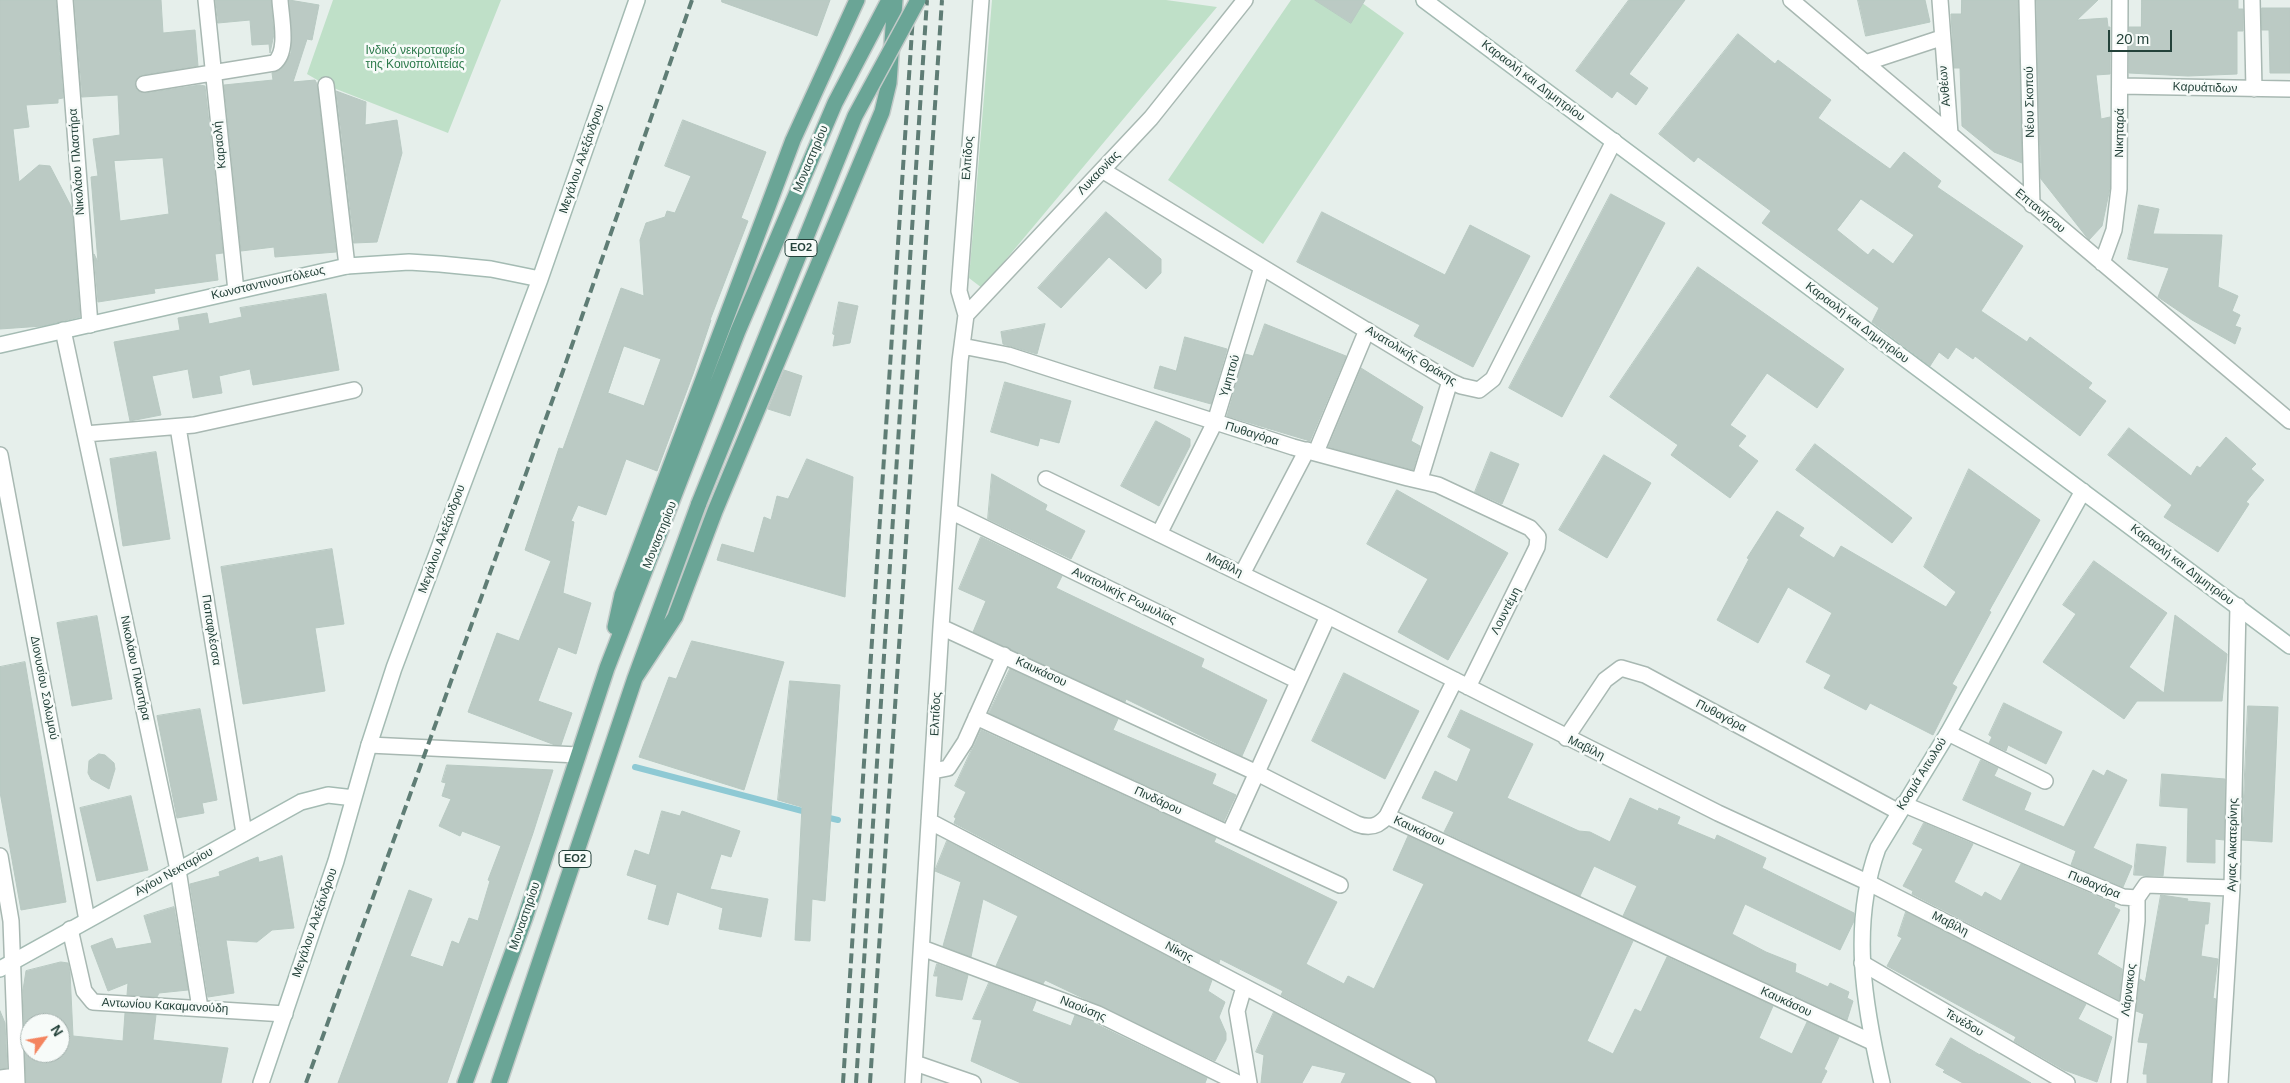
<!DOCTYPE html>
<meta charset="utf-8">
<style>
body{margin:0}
#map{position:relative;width:2290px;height:1083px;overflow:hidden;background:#e6efeb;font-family:Helvetica,sans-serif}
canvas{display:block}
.north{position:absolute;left:20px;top:1013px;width:50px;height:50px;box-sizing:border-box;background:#f7fbf9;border:1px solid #a3b1ad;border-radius:50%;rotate:58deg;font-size:14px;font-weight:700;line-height:20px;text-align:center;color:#24423a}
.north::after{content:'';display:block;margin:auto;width:18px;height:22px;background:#f4845f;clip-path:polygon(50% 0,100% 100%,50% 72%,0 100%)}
.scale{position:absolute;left:2108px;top:30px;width:64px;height:22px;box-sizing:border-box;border:2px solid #24423a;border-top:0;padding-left:6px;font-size:15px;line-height:18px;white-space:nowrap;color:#24423a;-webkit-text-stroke:4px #f7fbf9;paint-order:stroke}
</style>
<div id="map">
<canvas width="2290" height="1083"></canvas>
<div class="north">N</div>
<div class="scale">20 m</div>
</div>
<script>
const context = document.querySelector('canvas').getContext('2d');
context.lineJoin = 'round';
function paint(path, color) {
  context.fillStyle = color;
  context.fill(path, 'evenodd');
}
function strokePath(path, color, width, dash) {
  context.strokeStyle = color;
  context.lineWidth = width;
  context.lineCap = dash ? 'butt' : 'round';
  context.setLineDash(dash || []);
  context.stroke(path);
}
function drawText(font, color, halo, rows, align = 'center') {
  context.font = font + ' Helvetica,sans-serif';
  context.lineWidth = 5;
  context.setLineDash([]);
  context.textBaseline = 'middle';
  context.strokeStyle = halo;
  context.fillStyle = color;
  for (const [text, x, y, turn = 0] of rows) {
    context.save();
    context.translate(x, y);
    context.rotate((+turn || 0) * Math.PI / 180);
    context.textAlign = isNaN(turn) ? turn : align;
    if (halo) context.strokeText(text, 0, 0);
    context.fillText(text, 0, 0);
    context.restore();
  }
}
const green = new Path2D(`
 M333 0H501L448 133 326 85 307 74Z
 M992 0H1166L1217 7 982 288 969 278Z
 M1291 0H1358L1404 33 1263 244 1168 180Z`);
const stream = new Path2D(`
 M635 767 810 813
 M825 817 838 820`);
const building = new Path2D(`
 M0 0H56L63 98 58 99V103L26 105 29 127 13 129 19 182 39 165 50 166 72 208 80 317 43 326 0 329Z
 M74 0H161L163 33 195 30 198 66 142 75 138 77 135 85 137 90 145 93 200 85 205 86 223 253 215 254 218 280 154 289 155 293 98 302 94 254 98 262 91 177 98 176 93 139 120 135 118 95 82 97ZM163 158 169 214 120 221 114 161Z
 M215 0H271L274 34 270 53 269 44 252 45 250 20 218 23Z
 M289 0 319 5 312 40 307 39 293 82 315 80 317 84 336 252 275 257 274 247 241 251 224 85 273 80 272 73 281 69 291 53 292 34Z
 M722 0H830L817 36 722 2Z
 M1315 0H1365L1351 23Z
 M1629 0H1685L1629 74 1648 88 1636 105 1617 91 1612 98 1576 71Z
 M1858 0H1925L1930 22 1866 36Z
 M1962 0H2018L2022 163 1994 152 1962 126 1960 68H1954L1951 14H1961Z
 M2036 0H2098L2077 20 2107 18 2108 27H2110V74L2096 75 2101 119 2110 117V188L2102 226 2089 240 2041 179Z
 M2142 0H2238V9H2243V31H2237V74L2188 76 2129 73V27H2141Z
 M2262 8H2290V73H2270L2269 30H2262Z
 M1738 34 1775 64 1778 60 1831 100 1818 118 1890 169 1904 152 1941 181 1937 187 2023 246 1981 311 2027 342 2030 337 2092 383 2088 388 2106 401 2080 436 1975 356 1973 359 1956 347 1948 359 1939 352 1930 366 1872 322 1879 308 1762 223 1771 211 1698 157 1694 162 1659 134ZM1861 199 1914 235 1893 264 1873 249 1868 255 1837 230Z
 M336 91 366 102 365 125 397 120 402 153 377 242 354 243Z
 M683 120 766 152 741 218 748 221 710 320H711L693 374 657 471 626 459 606 515 578 505 571 521 574 522 563 593 591 603 576 654 558 647 538 701 572 713 561 745H555L468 712 497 633 519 641 551 561 525 550 559 448 563 449 621 288 644 296 640 240 646 223 665 217 667 211 675 213 691 176 665 166ZM624 346 661 359 644 406 608 393Z
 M1611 194 1665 223 1562 417 1509 388Z
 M2139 205 2159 209 2153 234 2222 235 2218 287 2238 296 2232 311 2240 315 2235 326 2241 328 2235 344 2192 320 2158 297 2169 268 2128 259Z
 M1106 212 1161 259V273L1146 289 1109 257 1061 308 1038 288Z
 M1322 212 1445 275 1470 225 1530 256 1473 367 1414 336 1420 325 1297 262Z
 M1698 267 1844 369 1817 408 1767 373 1730 425 1746 436 1738 446 1758 461 1730 498 1671 455 1678 445 1610 397Z
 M326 294 339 370 253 385 250 369 219 376 222 393 193 398 188 369 152 376 161 415 130 421 114 342 180 330 178 318 207 313 209 324 242 317 240 308Z
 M839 302 858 306 850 343 833 346 835 335 833 334Z
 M1045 324 1037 354 1003 344 1001 332Z
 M1265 324 1346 356 1310 441 1227 416 1245 354 1253 356Z
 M1185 337 1227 349 1211 404 1154 388 1160 366 1176 371Z
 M1361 368 1423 407 1411 441 1420 446 1413 470 1328 447Z
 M784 370 802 376 790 416 768 409Z
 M1005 382 1071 401 1059 443 1040 438 1038 446 991 432Z
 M1156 421 1190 439V446L1159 506 1121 486Z
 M2129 428 2191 476 2197 466 2200 468 2226 437 2256 464 2251 469 2264 480 2246 502 2249 504 2218 552 2164 517 2172 505 2108 455Z
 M1815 444 1912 518 1892 543 1796 470Z
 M156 452 170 539 123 546 110 459Z
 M1491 452 1519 464 1502 504 1475 492Z
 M1604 455 1651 483 1607 558 1559 530Z
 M807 459 853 477 845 597 717 560 722 544 754 553 764 517 771 520 777 496 788 499Z
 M1969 469 2040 520 1989 611 1991 612 1952 684 1957 687 1933 735 1870 703 1866 710 1824 688 1831 675 1806 662 1832 613 1788 587 1758 643 1717 620 1749 559 1747 558 1777 511 1804 528 1799 536 1834 558 1841 546 1946 607 1956 592 1924 567Z
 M992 474 1047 505 1045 510 1085 531 1071 559 988 519Z
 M1397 490 1508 553 1448 660 1398 632 1428 579 1367 544Z
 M981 537 1062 576 1056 588 1204 659 1201 667 1267 700 1242 756 1126 699 1125 702 973 632 986 601 959 589Z
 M332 549 344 624 315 628 325 691 243 704 221 567Z
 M2094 561 2167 613 2129 667 2164 693 2175 615 2227 654 2222 701H2137L2124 719 2043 662 2076 614 2063 605Z
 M97 616 112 699 72 706 57 623Z
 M692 641 784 662 744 790 639 757 669 677 676 679Z
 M25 662 66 902 21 910 0 792V667Z
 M1010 669 1118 719 1113 730 1216 774 1212 784 1236 795 1224 821 989 713Z
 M1344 673 1419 711 1385 779 1312 741Z
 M790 681 840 685 825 901 812 899 810 941 795 940 802 807 778 800Z
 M2004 703 2062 732 2046 764 2008 745 2006 751 1989 743 1992 737 1989 735Z
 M2248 706 2278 707 2272 842 2242 840Z
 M200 709 217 800 202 803 204 813 177 818 157 716Z
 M1461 710 1533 744 1507 798 1579 831 1590 832 1610 842 1630 798 1658 811 1659 808 1680 817 1677 824 1715 840 1717 835 1766 858 1762 868 1854 913V921L1840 950 1745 904 1732 934 1766 952 1796 964 1795 972 1828 987 1830 983 1849 992 1847 998 1853 1001 1847 1020 1623 916 1637 886 1594 866 1580 896 1444 832 1454 812 1422 798 1435 771 1457 782 1471 749 1448 737Z
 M981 730 1216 838 1214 842 1337 902 1306 964 1344 984 1348 976 1374 989 1424 884 1393 870 1408 836 1633 941 1587 1041 1613 1054 1635 1009 1641 1012 1667 957 1773 1006 1759 1038 1792 1054 1807 1022 1839 1037 1824 1069 1827 1071 1821 1083H1437L1432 1075 1281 995 1283 991 1220 959 1219 963 954 823 956 818 954 817 966 792 955 786Z
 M99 754 105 755 114 763 115 769 109 789 91 779 88 773 89 761Z
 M1981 760 1998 768 1994 776 2031 793 2024 810 2064 827 2093 770 2104 776 2107 770 2127 780 2093 848 2132 866 2123 887 2071 865 2076 851 1963 800Z
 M447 765 553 770 533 833 447 1083H338L409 890 432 899 410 956 443 967 452 941 459 944 469 918 478 921 490 881 488 880 501 846 462 831 460 836 439 826 451 799 442 796 446 783 442 782Z
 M2162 774 2225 779 2224 840 2215 839V863L2187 862 2188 808 2160 806Z
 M131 796 148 870 97 881 80 808Z
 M662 811 680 816 682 811 740 831 731 857 721 854 710 889 768 899 761 937 719 929 723 908 677 892 668 925 648 919 657 885 627 875 635 850 649 855Z
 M1924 823 1973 844 1954 882 1982 897 1985 892 2001 901 2021 864 2115 904 2114 907 2120 910 2097 954 2122 969 2119 1000 1912 894 1913 891 1903 886 1923 849 1913 844Z
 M947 841 1212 980 1208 991 1225 1002 1219 1017 1226 1033V1040L1215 1061 1045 980 1043 984 996 966 1018 916 983 899 971 957 943 946 961 882 935 871Z
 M2137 844 2166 847 2163 876 2134 875Z
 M282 856 294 928 272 930 257 942 226 940 234 993 208 997 190 884 220 876 219 872 258 857 259 862Z
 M2161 895 2188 899 2187 901 2210 903 2208 924H2205L2201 956 2218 959 2213 998 2216 999 2211 1083H2147V1074H2143L2148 1043 2138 1042 2144 1014 2136 1011 2140 979 2145 982Z
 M174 907 188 990 159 993 157 997 127 995 128 983 108 991 91 946 112 938 116 949 152 943 144 916Z
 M1906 912 2086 1004 2078 1019 2112 1037 2097 1082 2064 1070 2014 1041 2016 1037 1887 966 1902 938 1898 936Z
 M61 962 68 963 70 972 73 1036 123 1041 125 1013 156 1015 153 1040 228 1048 221 1083H26L23 990 26 971ZM30 1023H60V1053H30Z
 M937 964 968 975 962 1000 936 996 938 976H934Z
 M989 983 1036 1001 1032 1011 1071 1026 1075 1015 1094 1023 1207 1078 1205 1083H1021L971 1061 982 1020 973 1019Z
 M0 1011 5 1023 7 1068 0 1069Z
 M1274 1012 1408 1083H1341L1346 1073 1312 1065 1302 1083H1261L1264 1055 1256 1052Z
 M1951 1038 1980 1055V1054L2031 1083H1963L1943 1072 1945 1070 1936 1065Z`);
const street = new Path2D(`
 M65 0 90 325
 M206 0 236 291
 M1791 0 2290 421
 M1940 0 1950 134
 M2027 0 2032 205
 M2252 0 2254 89
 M1865 63 1941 38
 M144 84 274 63C289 52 281 18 280 0
 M326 85 347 266
 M2121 86 2290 89
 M1102 170 1450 381 1461 386 1479 390 1493 379 1614 141
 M2102 263 2114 230 2119 189 2120 0
 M966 315 959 291 981 0
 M63 330 178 870 200 1008
 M962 346 1008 355 1293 447 1408 478 1438 485 1530 528 1538 537 1537 547 1468 687
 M178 427 244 833
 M85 434 194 425 354 390
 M1316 452 1367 330
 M0 455 87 920
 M1046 479 1328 616 1718 813 1867 882 2126 1014
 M1420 479 1450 381
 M950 511 1298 681
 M1159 534 1215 422 1262 267
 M1242 574 1307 450
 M941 627 1257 773 1357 824C1370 829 1379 826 1387 816L1455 680
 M976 717 1340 885
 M1948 733 2045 781
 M1566 738 1605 680 1621 668 1645 675 1899 812
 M369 745 578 755
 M933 771 948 768 965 742 1004 655
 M1903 804 2123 897 2137 898 2146 885 2232 888
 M1387 816 1872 1042
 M929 821 1428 1083
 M1229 834 1328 616
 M0 856 11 921 17 1083
 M70 929 84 991 93 1002 285 1014
 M922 948 1098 1014 1238 1083
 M1862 963 2067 1083
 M1244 987 1237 1011 1249 1083
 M915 1063 973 1083
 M0 1078 16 1076
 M913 1083 941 627 960 361 966 315 1151 118 1245 0
 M2119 1083 2137 921V898
 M2220 1083 2232 888 2238 606`);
const secondary = new Path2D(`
 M1424 0 2290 646
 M0 345 347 266 409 262 440 264 491 269 540 279
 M0 969 301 802 328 795 354 798
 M261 1083 336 861 369 745 394 668 540 279 637 0
 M1882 1083C1864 1005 1850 925 1878 848L1948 733 2083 491`);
const primary = new Path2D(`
 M615 627 622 595 793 140 857 0
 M635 678 675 617 715 511 882 112 889 83 895 0
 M465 1083 525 918 607 668 738 331 835 103 889 0
 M499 1083 635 678 699 503`);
const rail = new Path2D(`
 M306 1083 563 371 692 0
 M843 1083 914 0
 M856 1083 927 0
 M870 1083 942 0`);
const primaryBridge = new Path2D(`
 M699 503 855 116 918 0`);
const shields = [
 [801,248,32],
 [575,859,32]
];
const shieldNames = [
 ["ΕΟ2",801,248],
 ["ΕΟ2",575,859]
];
const parkNames = [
 ["Ινδικό νεκροταφείο",415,51],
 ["της Κοινοπολιτείας",415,65]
];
const streetNames = [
 ["Καραολή και Δημητρίου",1533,81,37],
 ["Ανθέων",1945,86,-95],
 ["Καρυάτιδων",2205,88,2],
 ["Νέου Σκοπού",2030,102,-91],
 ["Νικηταρά",2120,133,-89],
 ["Καραολή",220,145,-96],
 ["Ελπίδος",968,158,-86],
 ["Μεγάλου Αλεξάνδρου",582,159,-71],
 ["Μοναστηρίου",811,159,-67],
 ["Νικολάου Πλαστήρα",77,162,-94],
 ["Λυκαονίας",1099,173,-46],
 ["Επτανήσου",2040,211,40],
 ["Κωνσταντινουπόλεως",268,283,-13],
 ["Καραολή και Δημητρίου",1857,323,37],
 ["Ανατολικής Θράκης",1411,356,31],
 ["Υμηττού",1230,376,-73],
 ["Πυθαγόρα",1252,434,17],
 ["Μοναστηρίου",660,535,-68],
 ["Μεγάλου Αλεξάνδρου",442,539,-70],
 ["Μαβίλη",1224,565,26],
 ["Καραολή και Δημητρίου",2182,565,37],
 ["Ανατολικής Ρωμυλίας",1124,596,26],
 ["Λουντέμη",1506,611,-63],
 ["Παπαφλέσσα",211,630,81],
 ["Νικολάου Πλαστήρα",135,668,78],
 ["Καυκάσου",1041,672,25],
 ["Διονυσίου Σολωμού",44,688,79],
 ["Ελπίδος",936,714,-87],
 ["Πυθαγόρα",1721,716,28],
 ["Μαβίλη",1586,748,26],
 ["Κοσμά Αιτωλού",1922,774,-58],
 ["Πινδάρου",1158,801,25],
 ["Καυκάσου",1419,831,25],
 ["Αγιας Αικατερίνης",2233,845,-89],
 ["Αγίου Νεκταρίου",174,872,-29],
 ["Πυθαγόρα",2094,885,22],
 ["Μοναστηρίου",525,916,-71],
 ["Μεγάλου Αλεξάνδρου",315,923,-71],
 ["Μαβίλη",1950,924,27],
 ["Νίκης",1179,952,28],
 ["Λάρνακος",2129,990,-83],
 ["Καυκάσου",1786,1002,25],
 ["Αντωνίου Κακαμανούδη",165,1006,3],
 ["Ναούσης",1083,1009,22],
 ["Τενέδου",1964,1023,30]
];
paint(green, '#bfe0c8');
strokePath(stream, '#8ec9d4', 6);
paint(building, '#bbcac4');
strokePath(building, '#b8c9c2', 1);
strokePath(street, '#a8b8b2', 18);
strokePath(secondary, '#a4bbb3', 18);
strokePath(primary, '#c2cac8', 18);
strokePath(street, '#fff', 15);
strokePath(secondary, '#fff', 15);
strokePath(primary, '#6aa596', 15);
strokePath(rail, '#5f7d75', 4, [10, 5]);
strokePath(primaryBridge, '#c2cac8', 18, []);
strokePath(primaryBridge, '#6aa596', 15);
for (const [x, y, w] of shields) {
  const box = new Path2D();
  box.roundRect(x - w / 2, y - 8.5, w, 17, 4);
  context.fillStyle = '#f7fbf9';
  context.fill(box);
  strokePath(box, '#24423a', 1);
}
drawText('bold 11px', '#24423a', null, shieldNames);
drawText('12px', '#2d7a4b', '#f7fbf9', parkNames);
drawText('12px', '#24423a', '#f7fbf9', streetNames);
</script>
